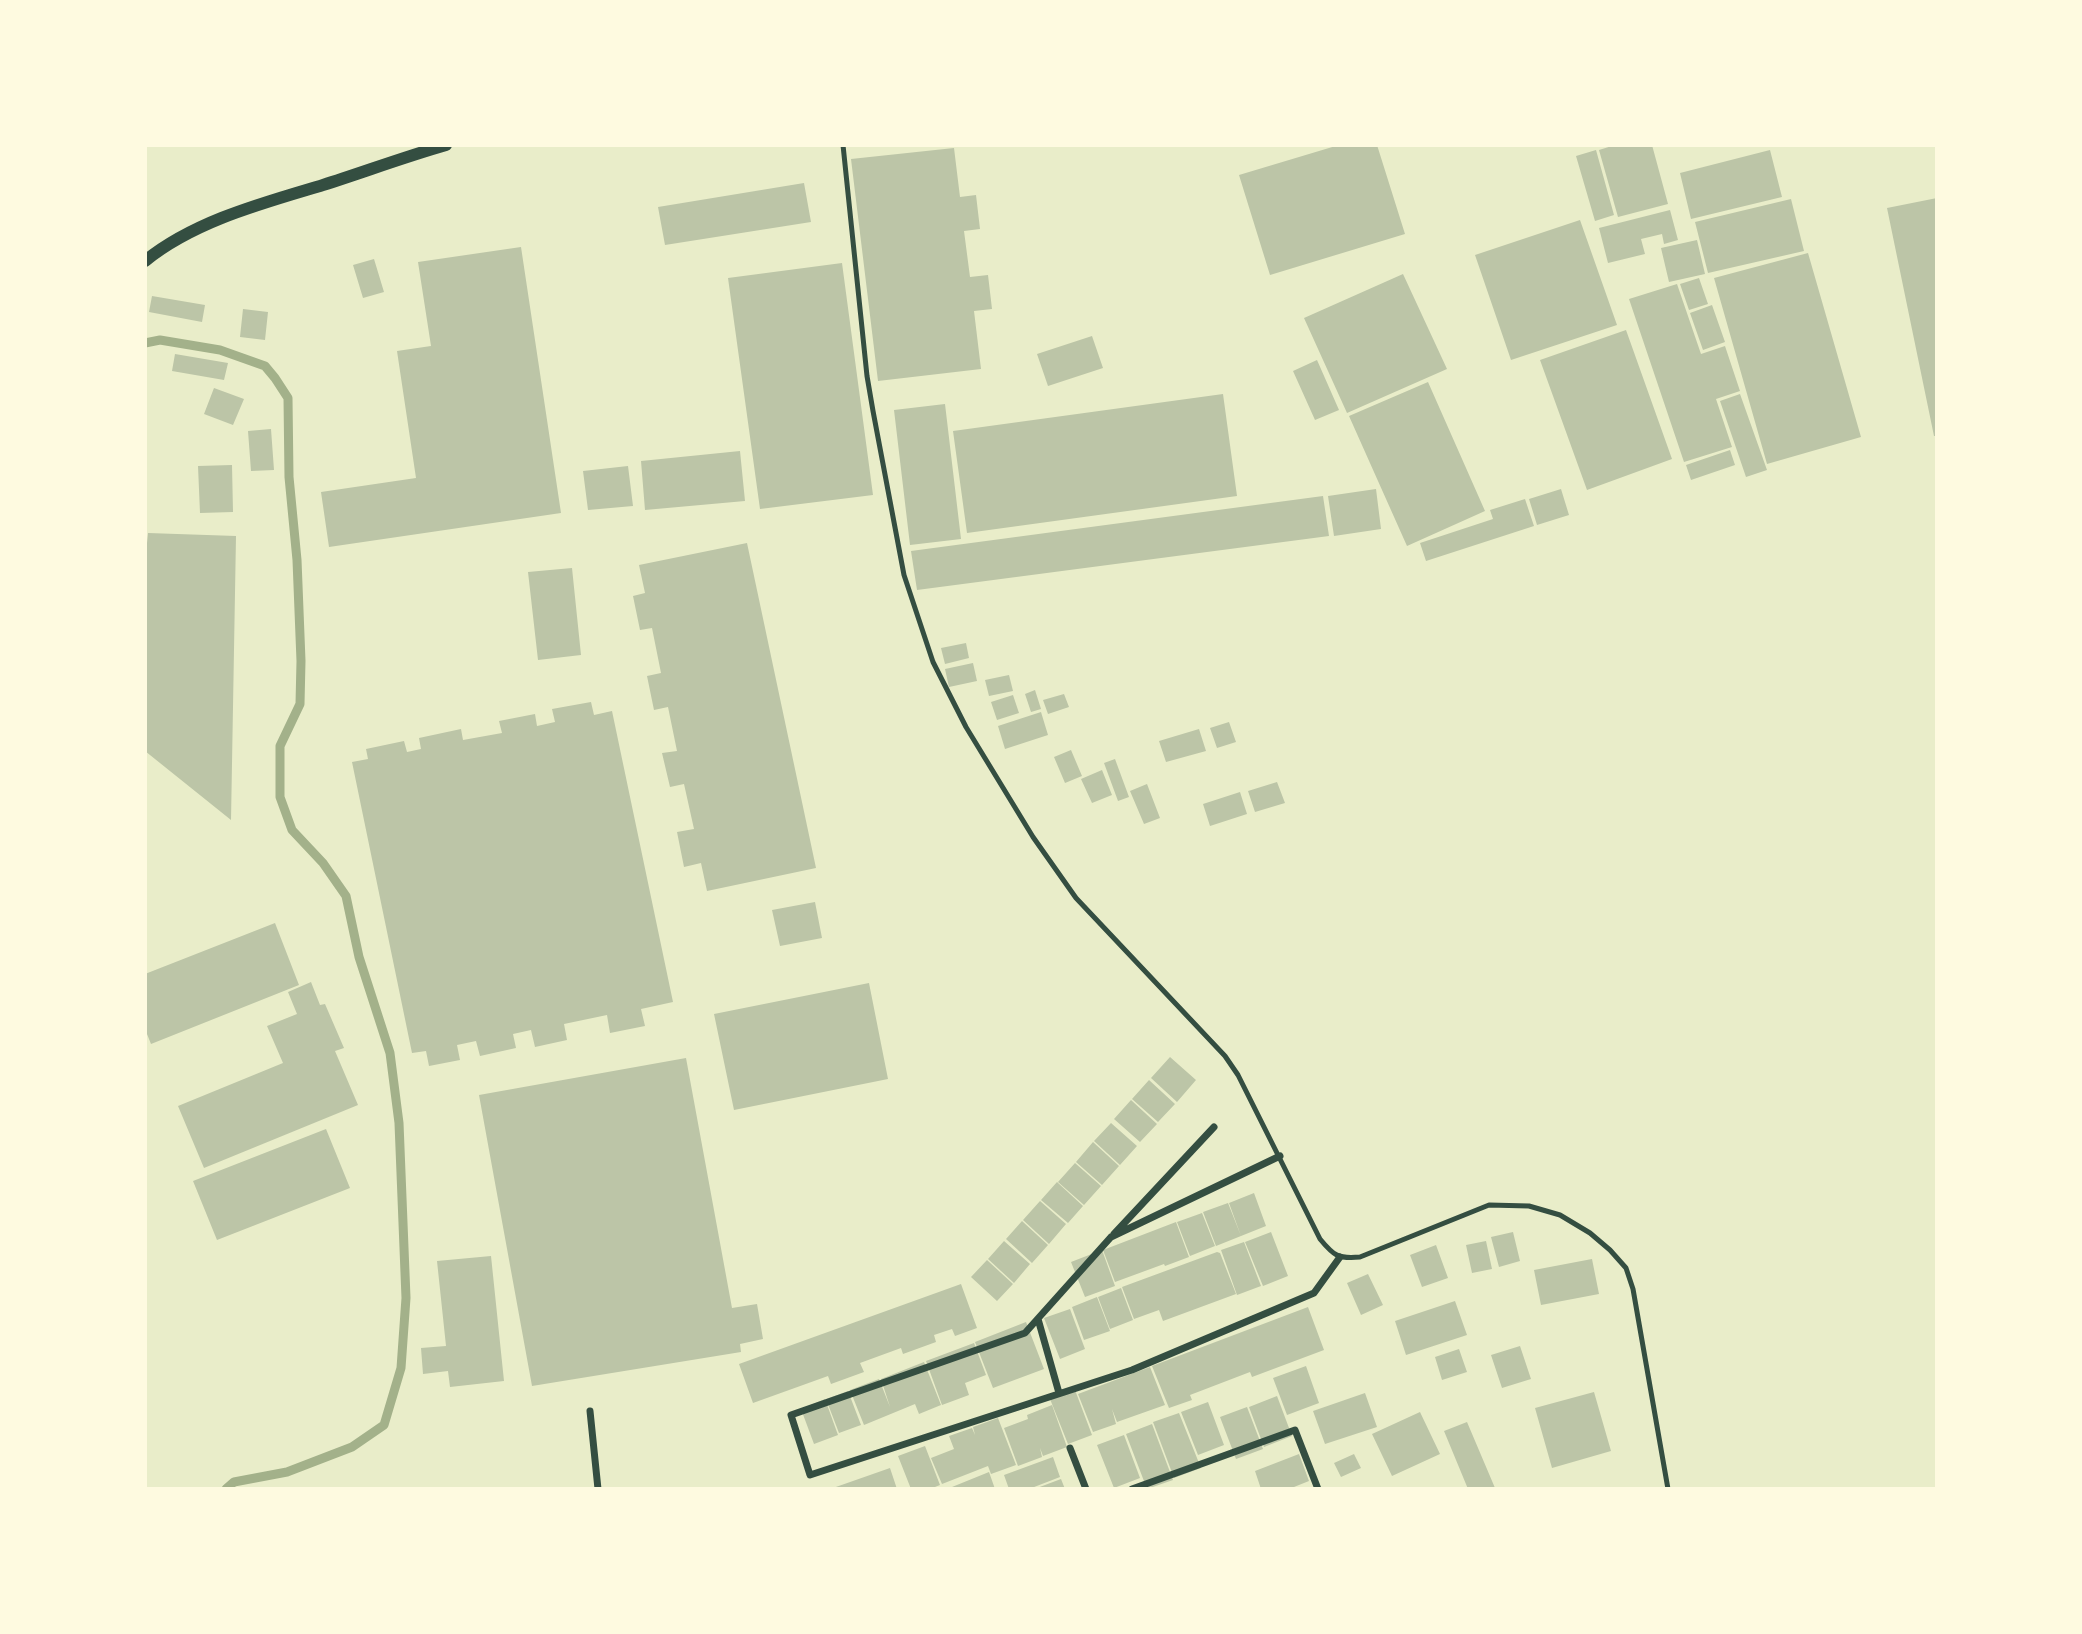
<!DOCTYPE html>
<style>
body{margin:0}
#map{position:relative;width:2082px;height:1634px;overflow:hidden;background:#e9edc9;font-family:Merriweather,serif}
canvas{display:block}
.frame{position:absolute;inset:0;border:147px solid #fefae0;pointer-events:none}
</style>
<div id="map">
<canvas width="2082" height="1634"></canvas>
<div class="frame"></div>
</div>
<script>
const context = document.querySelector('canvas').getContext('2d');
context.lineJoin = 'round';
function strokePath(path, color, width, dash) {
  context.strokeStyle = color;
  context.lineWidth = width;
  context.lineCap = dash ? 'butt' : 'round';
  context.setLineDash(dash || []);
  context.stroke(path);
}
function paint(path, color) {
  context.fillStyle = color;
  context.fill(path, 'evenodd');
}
const stream = new Path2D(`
 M145 343 160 340 220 350 265 366 275 378 288 398 289 477 297 560 301 661 300 704 280 746V797L292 830 323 863 346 896 359 957 390 1053 399 1123 406 1298 401 1368 384 1425 352 1447 287 1472 234 1482 226 1489`);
const building = new Path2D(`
 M1339 145H1377L1405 234 1270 275 1239 175Z
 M1615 145H1652L1668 204 1618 217 1599 150Z
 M954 148 960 197 976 195 980 229 964 231 970 277 988 275 992 309 974 311 981 369 878 381 851 159Z
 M1596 150 1614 215 1595 221 1576 156Z
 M1770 150 1782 197 1691 219 1680 173Z
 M804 183 811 222 665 245 658 207Z
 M1937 198V436H1934L1887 208Z
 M1791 199 1804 251 1708 273 1695 222Z
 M1670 210 1678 240 1664 244 1662 234 1641 239 1645 254 1608 263 1599 228Z
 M1580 220 1617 325 1511 360 1475 255Z
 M1697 240 1705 274 1669 282 1661 248Z
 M521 247 561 513 329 547 321 492 416 478 397 351 431 346 418 262Z
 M1808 253 1861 437 1767 464 1714 278Z
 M374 259 384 292 363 298 353 265Z
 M842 263 873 495 760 509 728 278Z
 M1403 274 1447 369 1347 413 1304 318Z
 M1699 278 1708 304 1689 310 1680 284Z
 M1677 284 1701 354 1725 346 1740 391 1716 399 1732 447 1684 462 1629 299Z
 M152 296 205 305 202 322 149 312Z
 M1712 305 1725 342 1703 350 1690 313Z
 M243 309 268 312 265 340 240 337Z
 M1626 330 1672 459 1587 490 1540 360Z
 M1092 336 1103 368 1048 386 1037 354Z
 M175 354 228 363 224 380 172 371Z
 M1317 360 1339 410 1315 420 1293 371Z
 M1428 382 1485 511 1407 546 1349 416Z
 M214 388 244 399 233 425 204 414Z
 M1223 394 1237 496 967 533 953 431Z
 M1740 394 1767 470 1746 477 1720 401Z
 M945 404 961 539 910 545 894 410Z
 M271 429 274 470 251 471 248 431Z
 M1730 450 1735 465 1691 480 1686 465Z
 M740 451 745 501 645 510 641 461Z
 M232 465 233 512 200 513 198 466Z
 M628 466 633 506 588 510 583 471Z
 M1376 489 1381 529 1334 536 1328 496Z
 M1561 489 1569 515 1537 525 1529 499Z
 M1323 496 1329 536 917 590 911 551Z
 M1525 499 1534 526 1426 561 1420 543 1493 519 1490 510Z
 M148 533 236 536 231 820 145 751V563Z
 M747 543 816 868 707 891 701 863 684 867 677 832 694 829 684 784 670 787 662 753 677 751 668 707 654 710 647 676 661 673 652 628 640 630 633 596 645 593 639 565Z
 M572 568 581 655 538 660 528 572Z
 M966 643 969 658 945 664 941 648Z
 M973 663 977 681 949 687 945 669Z
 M1009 675 1013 691 989 696 985 680Z
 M1035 690 1041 709 1031 712 1025 694Z
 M1064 694 1069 707 1048 714 1043 700Z
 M1013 695 1019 713 997 720 991 702Z
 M591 702 594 715 612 711 673 1002 641 1009 645 1026 610 1033 607 1015 564 1024 567 1040 535 1047 531 1030 513 1034 516 1048 480 1056 476 1041 457 1045 460 1060 429 1066 426 1051 412 1053 352 762 368 759 366 749 404 741 407 752 421 749 419 738 461 729 463 740 502 733 499 721 535 714 537 726 555 722 552 709Z
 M1041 712 1048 735 1005 749 998 726Z
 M1229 722 1236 742 1217 748 1210 728Z
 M1199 729 1206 751 1166 762 1159 741Z
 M1071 750 1082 776 1065 783 1054 757Z
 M1115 759 1129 797 1118 801 1104 763Z
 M1102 770 1112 795 1092 803 1081 779Z
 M1277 782 1285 803 1255 812 1248 791Z
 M1147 784 1160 818 1144 824 1130 791Z
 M1240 792 1247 814 1210 826 1203 804Z
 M815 902 822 938 780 946 772 910Z
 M275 923 299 985 151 1044 145 1029V974Z
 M311 982 320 1005 325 1004 344 1048 335 1051 358 1105 204 1168 178 1106 283 1063 267 1026 297 1014 288 992Z
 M869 983 888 1079 734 1110 714 1014Z
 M1170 1057 1196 1080 1177 1102 1151 1078Z
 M686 1058 732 1308 757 1304 763 1339 740 1344 741 1352 532 1386 479 1095Z
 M1149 1080 1175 1104 1158 1122 1132 1099Z
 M1131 1100 1157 1124 1140 1142 1114 1119Z
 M1111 1123 1137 1146 1120 1165 1094 1141Z
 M326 1129 350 1188 217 1240 193 1181Z
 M1093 1142 1119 1166 1102 1185 1076 1162Z
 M1075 1163 1101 1186 1084 1205 1058 1182Z
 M1057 1182 1083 1206 1068 1223 1041 1200Z
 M1254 1193 1266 1226 1241 1236 1229 1203Z
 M1040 1201 1066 1224 1049 1244 1023 1220Z
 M1228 1203 1241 1236 1216 1246 1203 1212Z
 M1202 1213 1215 1246 1190 1256 1177 1222Z
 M1022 1221 1048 1245 1032 1263 1006 1239Z
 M1176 1222 1189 1257 1165 1266 1164 1264 1115 1282 1103 1250Z
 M1271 1232 1288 1276 1263 1286 1245 1242Z
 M1513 1232 1520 1261 1499 1267 1491 1237Z
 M1004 1241 1030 1264 1014 1283 988 1259Z
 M1486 1241 1492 1269 1472 1273 1466 1245Z
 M1244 1242 1261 1286 1237 1295 1221 1250Z
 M1436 1245 1448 1278 1422 1287 1410 1255Z
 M1102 1250 1115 1286 1085 1297 1071 1262Z
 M1217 1252 1220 1253 1236 1294 1163 1321 1159 1310 1134 1319 1122 1287Z
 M491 1256 504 1381 450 1387 448 1371 423 1374 421 1348 446 1346 437 1261Z
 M1592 1259 1599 1294 1541 1305 1534 1270Z
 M987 1260 1013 1284 997 1301 971 1277Z
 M1368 1274 1383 1305 1361 1315 1347 1283Z
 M961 1284 977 1328 955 1336 952 1329 934 1335 936 1342 903 1354 901 1348 860 1363 864 1372 831 1384 828 1376 753 1403 739 1364Z
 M1121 1288 1133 1320 1110 1329 1098 1297Z
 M1097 1297 1110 1331 1084 1340 1072 1307Z
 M1455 1301 1467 1335 1406 1355 1395 1321Z
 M1308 1307 1324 1350 1252 1377 1250 1372 1190 1395 1192 1400 1169 1408 1152 1366Z
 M1070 1309 1085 1349 1060 1359 1044 1318Z
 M1026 1322 1044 1369 993 1388 975 1342Z
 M974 1343 986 1375 965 1383 969 1395 942 1405 926 1361Z
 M1520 1346 1531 1379 1502 1388 1491 1355Z
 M1459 1349 1467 1372 1442 1380 1435 1357Z
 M924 1362 941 1405 919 1414 915 1404 864 1425 850 1390 879 1379 890 1407 881 1379Z
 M1306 1366 1319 1403 1287 1415 1273 1378Z
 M1150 1367 1165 1405 1117 1422 1112 1409 1116 1424 1093 1432 1078 1394Z
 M1075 1390 1092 1435 1068 1444 1050 1399Z
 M848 1391 861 1425 839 1433 826 1399Z
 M1594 1392 1611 1451 1552 1468 1535 1408Z
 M1365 1393 1377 1427 1325 1444 1313 1411Z
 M1277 1396 1292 1436 1264 1447 1249 1407Z
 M825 1399 838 1435 814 1444 801 1409Z
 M1208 1402 1224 1445 1198 1455 1181 1412Z
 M1052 1405 1067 1447 1043 1456 1040 1448 1042 1457 1018 1466 1004 1428 1028 1419 1027 1415Z
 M1247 1407 1263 1449 1236 1459 1220 1417Z
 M1420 1412 1440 1454 1392 1476 1372 1434Z
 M1179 1413 1201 1468 1174 1478 1153 1422Z
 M998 1418 1016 1465 991 1474 988 1466 942 1484 931 1458 954 1449 949 1436 972 1428 975 1435 973 1427Z
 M1467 1422 1495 1488 1493 1489H1468L1444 1431Z
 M1152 1424 1173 1480 1147 1489 1126 1434Z
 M1124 1435 1140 1478 1114 1488 1097 1445Z
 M925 1446 940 1485 930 1489H911L898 1456Z
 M1299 1454 1309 1481 1289 1489H1261L1255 1471Z
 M1354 1454 1361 1468 1341 1477 1334 1463Z
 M1053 1457 1060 1477 1029 1489H1009L1004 1475Z
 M890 1468 897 1489H833V1488Z
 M989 1472 995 1489H953L952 1487Z
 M1061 1479 1065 1489H1037V1488Z`);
const service = new Path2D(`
 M843 145 867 376 873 411 904 575 933 662 966 727 1033 837 1076 898 1225 1056 1238 1075 1320 1239C1334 1256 1338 1259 1360 1257L1489 1205 1529 1206 1560 1215 1590 1233 1610 1250 1626 1268 1633 1289 1668 1489`);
const minor = new Path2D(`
 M1280 1156 1111 1237 1025 1333 791 1415 810 1475 1132 1370 1314 1293 1340 1257
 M1114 1234 1214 1127
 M1038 1319 1059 1393
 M590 1411 598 1489
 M1070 1448 1086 1489
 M1132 1489 1295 1430 1318 1489`);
const tertiary = new Path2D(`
 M145 261C194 221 263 203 323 185 364 172 404 157 446 145`);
strokePath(stream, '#a3b18a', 9);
paint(building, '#bcc5a7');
strokePath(service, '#344e41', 5);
strokePath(minor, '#344e41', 7);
strokePath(tertiary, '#344e41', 12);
</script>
